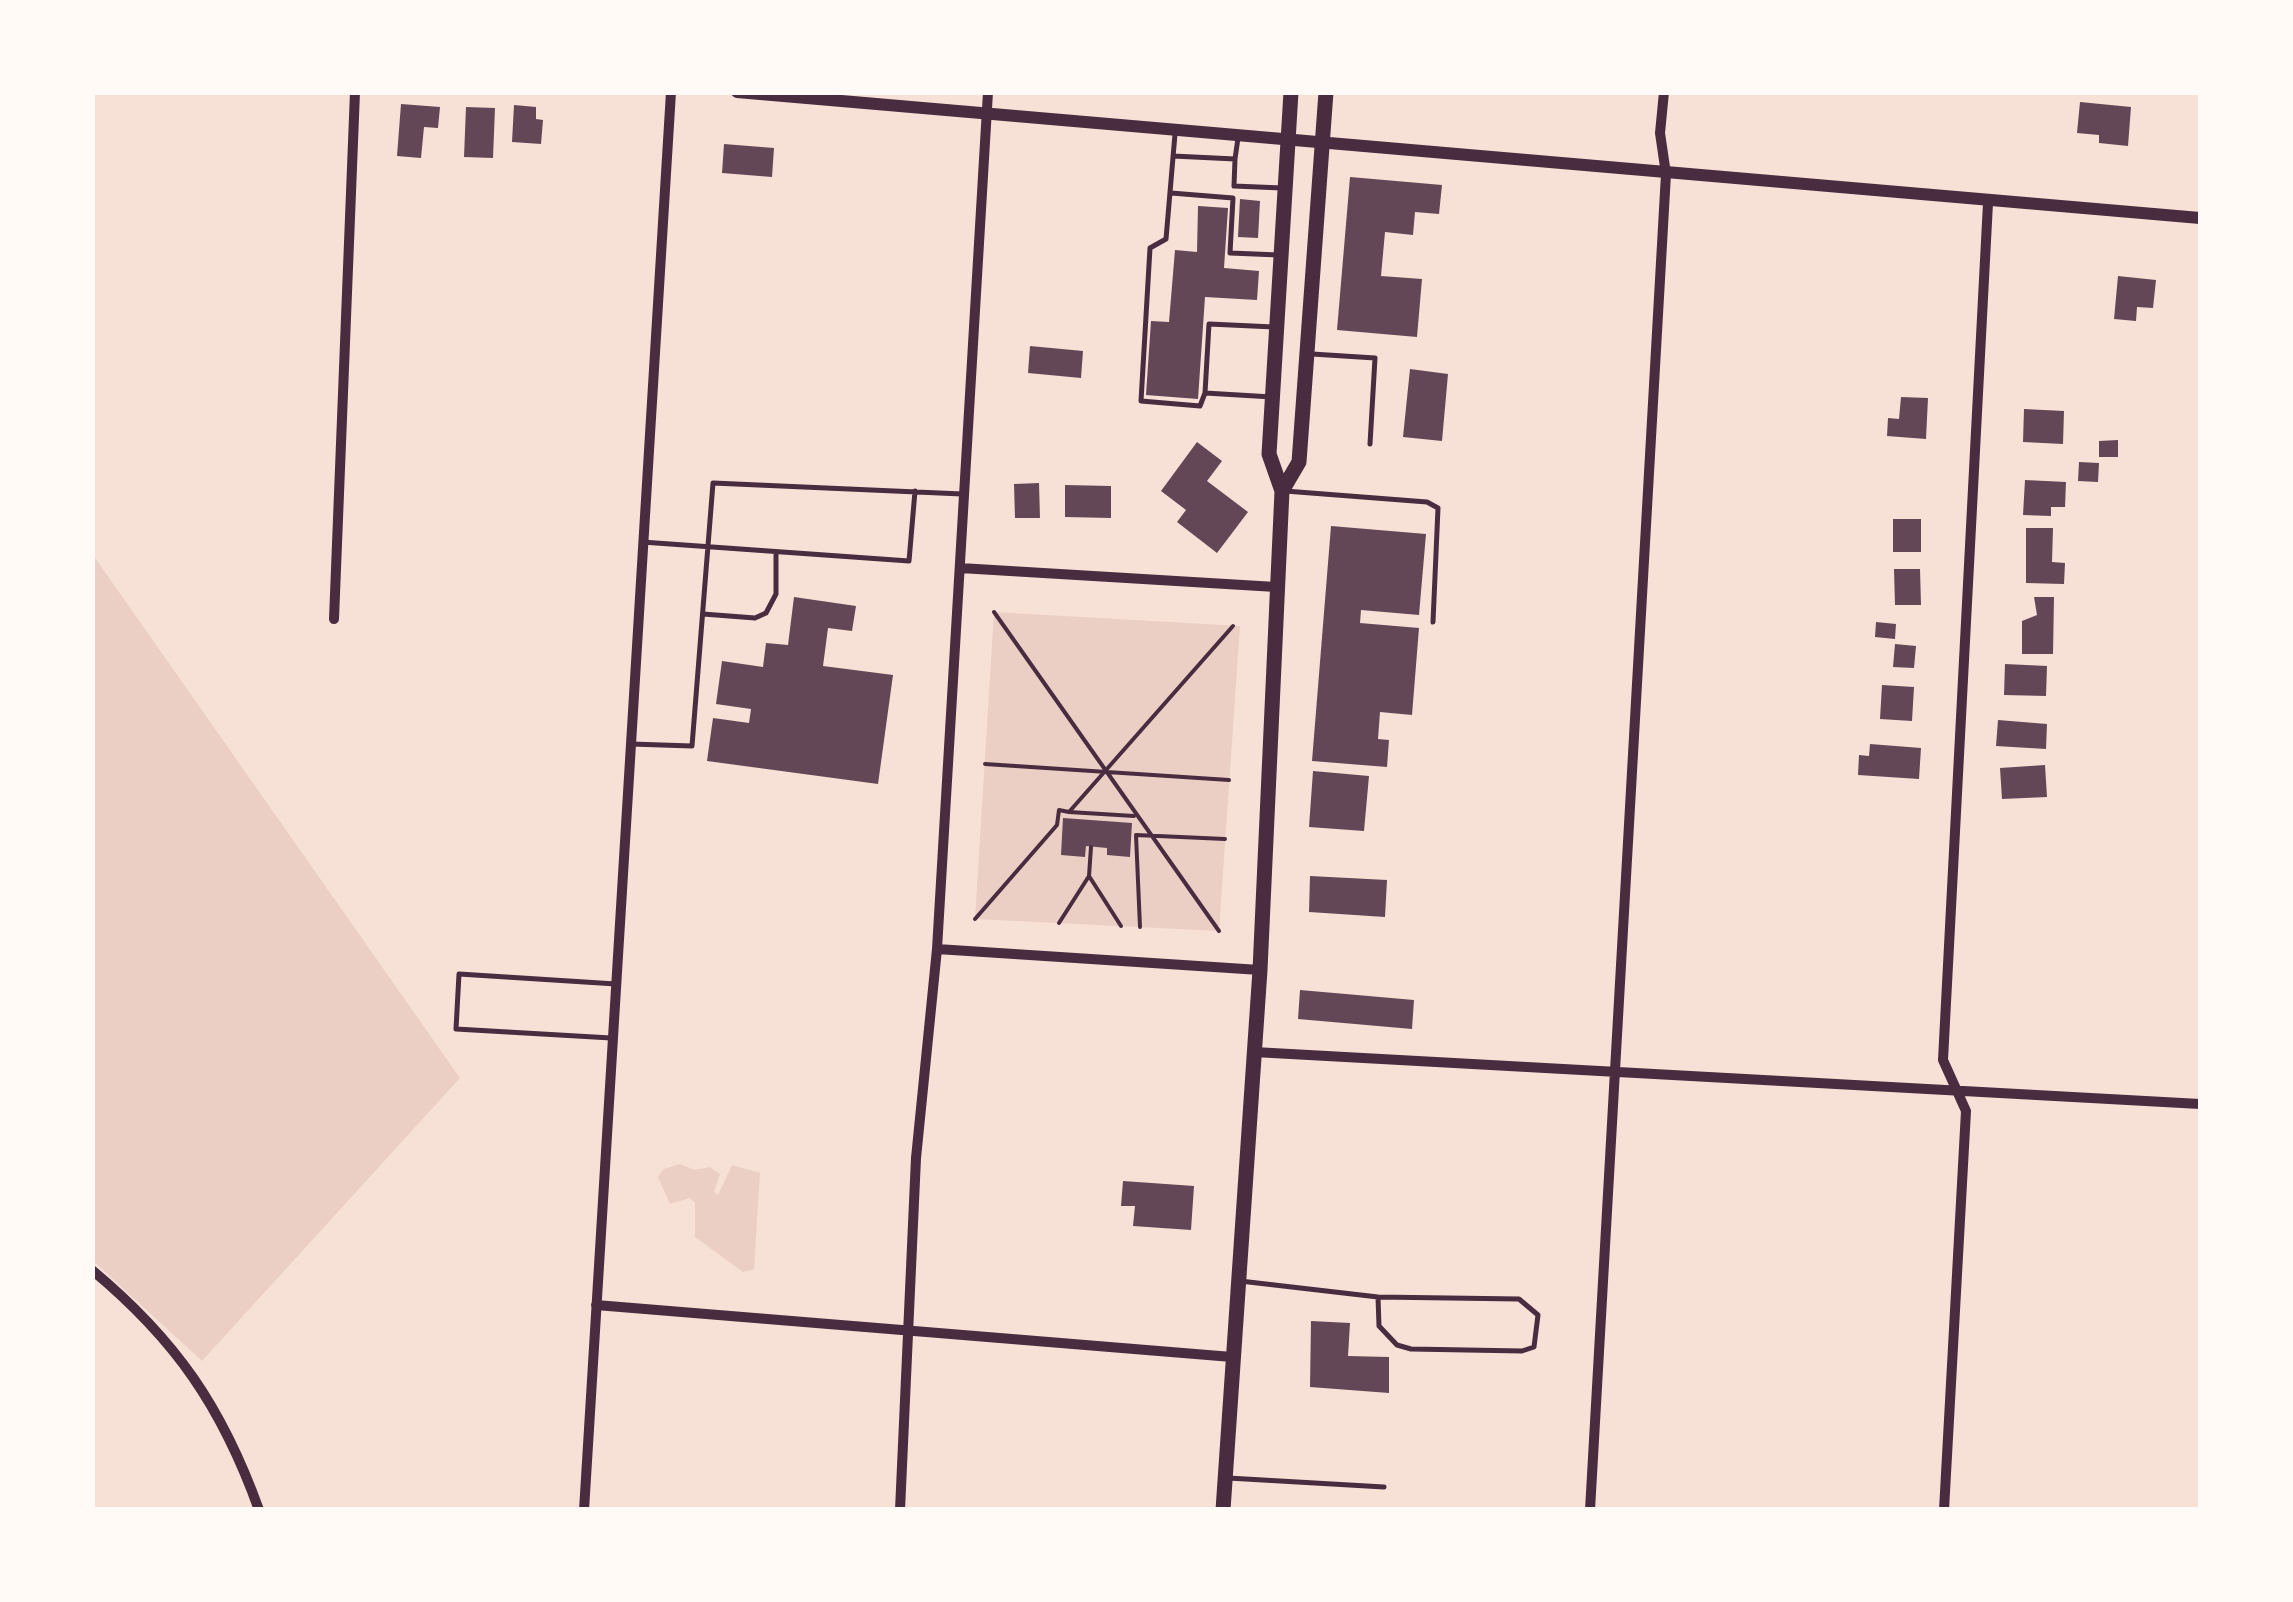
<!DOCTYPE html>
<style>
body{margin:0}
#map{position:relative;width:2293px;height:1602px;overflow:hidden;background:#f7e1d7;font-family:Rubik,sans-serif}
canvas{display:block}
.frame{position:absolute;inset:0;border:95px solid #fffaf5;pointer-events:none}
</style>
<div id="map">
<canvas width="2293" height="1602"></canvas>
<div class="frame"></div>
</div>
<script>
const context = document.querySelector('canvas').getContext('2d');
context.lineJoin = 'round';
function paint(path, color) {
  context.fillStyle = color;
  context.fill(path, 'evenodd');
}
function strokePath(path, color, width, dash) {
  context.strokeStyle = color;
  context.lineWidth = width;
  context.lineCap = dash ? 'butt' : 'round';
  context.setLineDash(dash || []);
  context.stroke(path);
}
const green = new Path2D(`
 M93 555 460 1078 202 1361 93 1261Z
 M994 612 1240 626 1219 931 975 919Z
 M680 1164 695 1170 710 1167 720 1174 714 1192 718 1195 732 1165 760 1173 754 1269 743 1272 695 1237V1203L690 1198 670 1204 658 1177 664 1169Z`);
const building = new Path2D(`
 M2080 102 2131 107 2128 146 2099 143V135L2077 133Z
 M401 104 440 107 438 128 424 127 421 158 397 156Z
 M514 105 536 107V119L543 120 541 144 512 142Z
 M466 107 495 108 493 158 464 157Z
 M724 144 774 148 772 177 722 173Z
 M1350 177 1442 185 1439 214 1415 212 1413 235 1385 232 1381 276 1422 279 1417 337 1337 330Z
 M1240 199 1260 201 1258 238 1238 237Z
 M1198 206 1228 208 1224 268 1259 271 1257 300 1205 297 1198 399 1146 395 1151 321 1169 322 1175 250 1197 252Z
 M2118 276 2156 280 2153 308 2137 307 2136 321 2114 319Z
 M1030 346 1083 351 1081 378 1028 373Z
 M1410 369 1448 374 1442 441 1403 437Z
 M1901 397 1928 398 1926 439 1887 436 1888 418 1899 419Z
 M2024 409 2064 411 2063 444 2023 442Z
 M2118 440V457H2099V441Z
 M1197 442 1222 461 1207 481 1248 512 1217 553 1177 522 1186 510 1161 491Z
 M2079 462 2099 463 2098 482 2078 481Z
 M2025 480 2066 482 2065 507H2051V516L2023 515Z
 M1039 483 1040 518H1015L1014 484Z
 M1065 485 1111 486V518L1065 517Z
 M1893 519H1921V552H1893Z
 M1331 526 1426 534 1419 615 1361 610 1360 623 1419 628 1412 715 1380 712 1378 739 1389 740 1387 767 1312 761Z
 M2026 528H2053L2052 562 2065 563 2064 584 2026 583Z
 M1894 569H1920L1921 605H1895Z
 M794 597 856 606 852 631 828 628 823 666 893 675 878 784 707 761 713 718 749 723 751 709 716 704 722 661 763 667 766 643 788 645Z
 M2034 597H2054L2053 654H2022V621L2037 615Z
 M1876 622 1896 624 1895 639 1875 637Z
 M1895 644 1916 646 1914 668 1893 667Z
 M2005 664 2047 666 2046 696 2004 695Z
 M1882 685 1914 687 1912 721 1880 719Z
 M1998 720 2047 724 2046 749 1996 746Z
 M1870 744 1921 748 1919 779 1858 775 1859 755 1869 756Z
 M2045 765 2047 797 2002 799 2000 768Z
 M1313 771 1369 776 1364 831 1309 827Z
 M1063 818 1132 823 1130 857 1107 855V848L1086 846 1085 857 1061 855Z
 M1310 876 1387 880 1385 917 1309 912Z
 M1300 990 1414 1000 1412 1029 1298 1019Z
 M1123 1181 1194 1186 1191 1230 1133 1226 1135 1206H1121Z
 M1311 1321 1350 1323 1348 1356 1389 1357V1393L1310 1387Z`);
const path = new Path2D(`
 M994 612 1219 931
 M985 764 1229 780
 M1069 812 1134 816
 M1091 847 1089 876 1121 926
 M975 919 1057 825 1059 810 1069 812 1233 626
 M1059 923 1089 876
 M1140 927 1136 835 1225 839`);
const service = new Path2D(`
 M1175 134 1166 239 1150 248 1141 401 1200 406 1205 393 1209 324 1274 327
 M1173 156 1235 159 1234 186 1282 188
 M1235 159 1238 138
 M1171 193 1233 198 1230 253 1279 255
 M1312 354 1375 358 1370 444
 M1205 393 1272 397
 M1285 491 1427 502 1438 508 1433 622
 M642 542 909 561 915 491
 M703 614 755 618 766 613 776 594V554
 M631 744 692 746 713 483 962 494
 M611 1038 456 1029 459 974 616 984
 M1240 1281 1378 1297 1519 1299 1538 1315 1534 1347 1522 1351 1411 1349 1397 1345 1379 1326 1378 1297
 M1228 1478 1384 1487`);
const minor = new Path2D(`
 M960 568 1276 587
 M334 619 355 92
 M937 949 1260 970
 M1254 1052 2200 1104
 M92 1270C176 1340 222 1407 259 1510
 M596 1305 1232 1357
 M584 1510 671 92
 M900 1510 916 1158 937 949 988 92
 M1590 1510 1666 174 1660 133 1664 92
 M1944 1510 1966 1111 1943 1060 1988 203`);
const tertiary = new Path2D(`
 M737 92 2200 218`);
const primary = new Path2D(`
 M1282 491 1299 462 1326 92
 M1223 1510 1260 970 1282 491 1269 454 1291 92`);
paint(green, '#ebcfc5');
paint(building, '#644757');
strokePath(path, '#4a2c40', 4);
strokePath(service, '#4a2c40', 5);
strokePath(minor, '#4a2c40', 10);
strokePath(tertiary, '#4a2c40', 12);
strokePath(primary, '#4a2c40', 15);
</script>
